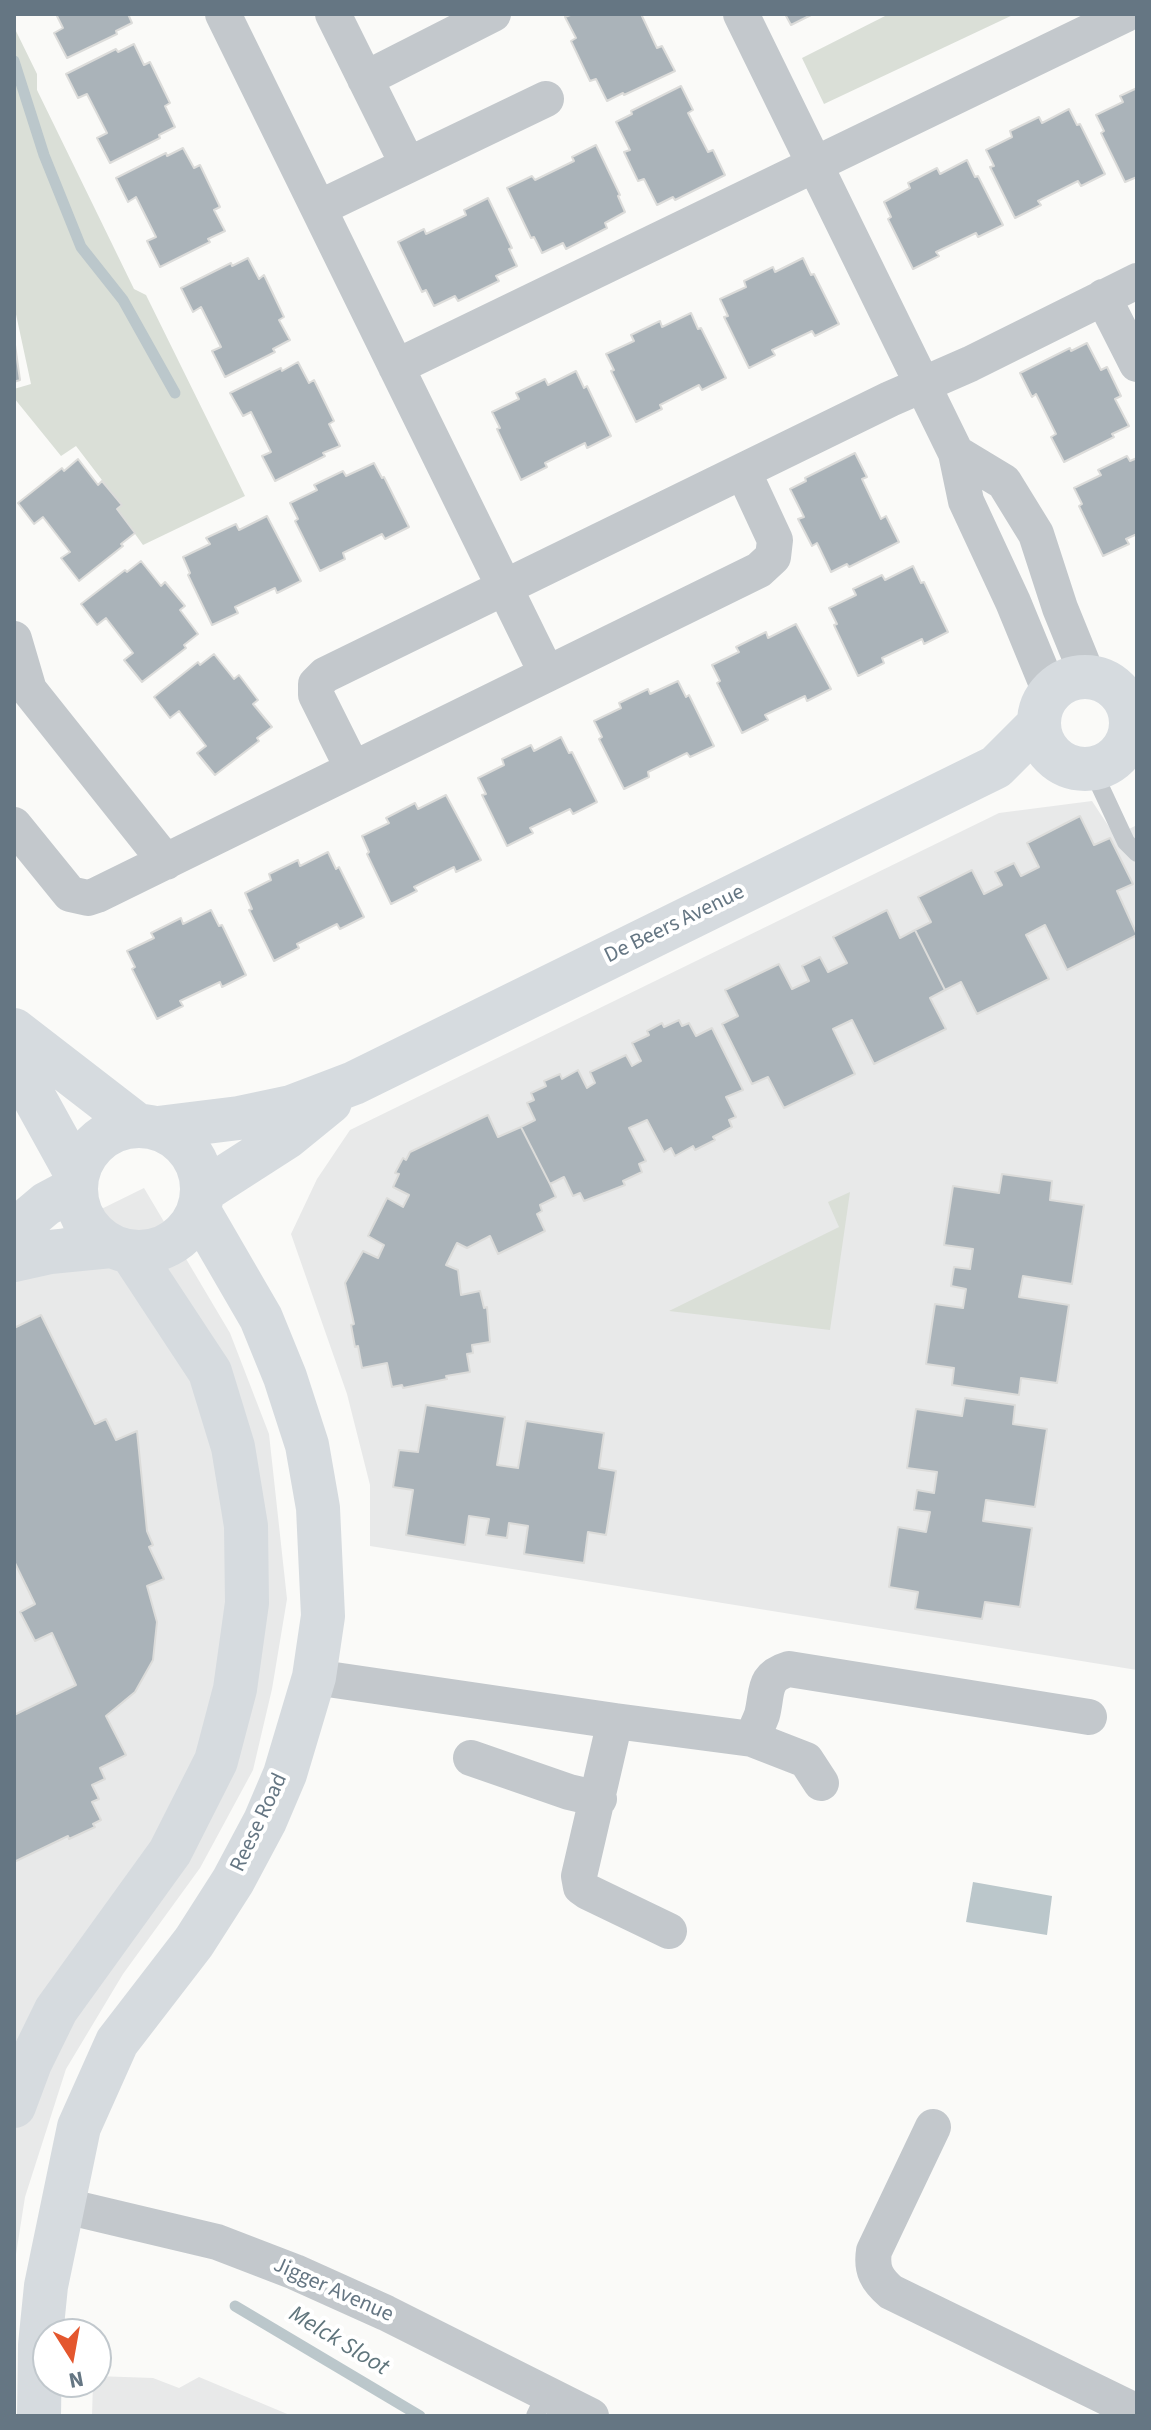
<!DOCTYPE html>
<style>
body{margin:0}
#map{position:relative;width:1151px;height:2430px;overflow:hidden;background:#fafaf8;font-family:"Source Sans 3",sans-serif}
canvas{display:block}
.frame{position:absolute;inset:0;border:16px solid #657683;pointer-events:none}
.north{position:absolute;left:32px;top:2318px;width:80px;height:80px;box-sizing:border-box;background:#fff;border:2px solid #c1c8cd;border-radius:50%;rotate:169deg;font-size:22px;font-weight:700;line-height:32px;text-align:center;color:#657683}
.north::after{content:'';display:block;margin:auto;width:28px;height:36px;background:#e4572e;clip-path:polygon(50% 0,100% 100%,50% 72%,0 100%)}
</style>
<div id="map">
<canvas width="1151" height="2430"></canvas>
<div class="frame"></div>
<div class="north">N</div>
</div>
<script>
const context = document.querySelector('canvas').getContext('2d');
context.lineJoin = 'round';
function paint(path, color) {
  context.fillStyle = color;
  context.fill(path, 'evenodd');
}
function strokePath(path, color, width, dash) {
  context.strokeStyle = color;
  context.lineWidth = width;
  context.lineCap = dash ? 'butt' : 'round';
  context.setLineDash(dash || []);
  context.stroke(path);
}
function drawText(font, color, halo, rows, align = 'center') {
  context.font = font + ' "Source Sans 3",sans-serif';
  context.lineWidth = 8;
  context.setLineDash([]);
  context.textBaseline = 'middle';
  context.strokeStyle = halo;
  context.fillStyle = color;
  for (const [text, x, y, turn = 0] of rows) {
    context.save();
    context.translate(x, y);
    context.rotate((+turn || 0) * Math.PI / 180);
    context.textAlign = isNaN(turn) ? turn : align;
    if (halo) context.strokeText(text, 0, 0);
    context.fillText(text, 0, 0);
    context.restore();
  }
}
const built = new Path2D(`
 M1092 801 1115 836 1137 825V1670L370 1546V1485L347 1394 291 1234 317 1179 350 1130 999 813Z
 M144 1188 230 1333 269 1434 287 1599 272 1689 253 1770 200 1868 123 1974 66 2069 25 2197 14 2267V1252Z
 M96 2376 153 2378 179 2388 199 2377 292 2416H92L93 2382H96Z`);
const green = new Path2D(`
 M889 14H1015L824 104 802 58Z
 M14 27 37 74V90L134 289 146 295 245 496 143 545 117 509 121 505 76 446 61 456 14 398V389L31 384 14 305Z
 M850 1192 830 1330 669 1311 839 1227 828 1202Z`);
const water = new Path2D(`
 M973 1882 1052 1896 1047 1935 966 1922Z`);
const stream = new Path2D(`
 M14 61 44 155 81 247 123 300 175 393
 M235 2306 420 2416`);
const building = new Path2D(`
 M56 14H128L132 23 116 31 117 34 67 58 54 33 63 28Z
 M573 14H641L657 48 662 46 675 71 624 95 623 93 607 101 596 79 590 81 571 41 576 38 565 17Z
 M785 14H813L791 25Z
 M134 44 144 65 150 62 170 103 165 106 175 127 159 135 160 138 110 163 97 138 107 133 87 94 78 98 66 74 116 49 118 52Z
 M681 86 693 110 688 113 708 152 713 150 725 175 675 200 673 197 657 205 644 179 638 181 624 152 630 150 616 122 632 114 631 111Z
 M1137 88V177L1125 182 1101 133 1104 131 1096 115 1123 102 1120 96Z
 M1069 109 1077 125 1080 124 1105 174 1081 186 1078 181 1038 201 1041 205 1015 218 990 167 994 166 986 150 1012 137 1010 131 1039 117 1042 123Z
 M596 145 620 195 618 196 625 212 605 223 607 228 566 249 563 243 542 253 534 237 531 238 507 188 532 176 535 180 574 161 572 157Z
 M183 148 194 168 200 165 220 207 214 210 225 231 208 239 210 242 160 267 147 241 156 237 136 197 128 202 116 178 166 153 167 156Z
 M967 160 975 177 978 176 1003 225 978 237 976 233 936 252 939 256 913 269 888 219 891 217 884 202 910 188 908 183 937 168 940 174Z
 M488 198 512 248 509 249 517 266 496 276 499 281 458 301 455 296 434 306 426 290 422 292 398 242 424 229 426 234 466 215 464 210Z
 M248 258 259 279 264 275 284 317 279 320 290 340 273 349 275 352 225 377 212 351 221 347 201 307 193 312 181 288 231 263 232 266Z
 M803 258 811 275 814 274 839 324 815 336 812 331 772 350 775 355 749 368 724 317 728 316 720 299 746 287 744 281 773 267 775 272Z
 M691 313 698 329 701 328 726 378 702 390 699 385 660 405 662 409 636 422 611 371 614 370 606 354 634 341 631 335 660 321 662 327Z
 M14 338 20 380 14 382Z
 M1087 343 1101 370 1107 367 1121 396 1115 399 1129 426 1112 434 1114 437 1064 462 1051 437 1056 434 1036 394 1032 397 1020 373 1070 348 1071 351Z
 M298 362 309 383 314 380 334 421 329 424 340 446 323 453 325 456 275 481 262 456 271 452 251 412 243 416 230 393 281 368 282 371Z
 M576 371 584 388 587 386 611 436 587 448 585 443 545 463 547 467 521 480 497 429 500 428 492 412 519 399 516 393 545 379 548 385Z
 M855 453 867 477 862 479 881 519 886 516 899 542 849 567 847 564 831 572 817 543 812 546 798 519 804 517 790 489 806 481 805 478Z
 M1127 456 1130 461 1137 458V534L1126 539 1129 544 1103 556 1079 506 1082 504 1074 488 1101 475 1098 470Z
 M78 459 98 485 102 481 122 505 117 509 135 533 121 544 123 546 79 581 61 558 70 552 43 517 34 524 18 503 62 468 64 471Z
 M374 463 382 478 384 477 409 527 385 539 382 534 343 553 345 559 320 571 295 521 298 519 290 503 317 490 314 485 343 471 346 476Z
 M267 516 301 581 277 593 275 588 235 607 238 613 212 625 188 575 190 573 183 557 210 544 206 538 236 524 239 530Z
 M141 561 161 586 165 582 185 606 180 610 198 634 184 645 186 648 142 682 124 660 133 653 106 618 97 625 81 604 125 570 127 572Z
 M913 566 921 583 924 582 948 632 924 644 922 639 882 658 884 663 858 676 834 625 837 624 829 608 856 595 853 589 882 575 885 580Z
 M796 624 831 689 807 701 805 696 765 715 768 720 742 733 717 683 720 681 712 665 739 652 736 647 766 632 768 638Z
 M214 654 234 679 239 675 258 700 253 704 272 727 257 738 259 741 215 775 197 753 206 746 179 711 170 718 154 697 198 662 200 665Z
 M678 681 686 697 689 695 714 746 690 757 687 753 648 772 649 777 624 789 599 739 602 737 594 721 621 708 619 703 648 689 650 694Z
 M561 737 569 753 572 752 597 802 573 814 570 809 530 828 533 833 507 846 482 795 486 794 478 778 504 765 502 759 531 745 534 751Z
 M446 795 481 860 456 872 454 867 414 887 417 891 391 904 367 854 369 852 362 836 389 823 386 818 415 803 418 809Z
 M1080 816 1094 845 1110 838 1133 884 1117 891 1137 935 1067 970 1045 925 1026 935 1049 979 977 1014 961 982 945 990 915 930 931 922 918 897 972 870 984 894 1002 885 995 872 1014 863 1021 876 1039 867 1027 843Z
 M328 852 336 869 339 867 364 917 340 929 337 924 297 944 299 948 274 961 249 910 252 909 245 893 271 880 269 874 298 860 300 866Z
 M211 910 219 926 222 925 246 975 222 987 220 982 180 1001 183 1006 157 1019 132 969 135 967 127 951 154 938 151 933 181 918 183 924Z
 M887 910 900 938 915 930 945 990 930 998 946 1029 874 1064 852 1020 833 1029 855 1074 784 1108 768 1077 752 1084 722 1024 738 1016 725 990 779 964 792 989 809 981 802 966 820 957 828 972 847 963 833 937Z
 M679 1020 682 1026 689 1023 696 1036 712 1028 743 1090 726 1097 736 1117 729 1120 732 1127 713 1137 715 1140 695 1150 693 1146 675 1156 671 1148 664 1152 647 1120 629 1128 646 1161 639 1164 642 1172 623 1181 625 1185 584 1201 580 1193 573 1196 564 1177 550 1184 521 1127 535 1120 527 1103 534 1100 531 1093 546 1086 544 1081 560 1074 562 1079 578 1070 587 1088 595 1083 590 1072 626 1055 632 1066 641 1061 632 1043 649 1035 647 1031 662 1023 664 1027Z
 M488 1115 498 1137 521 1127 550 1184 556 1197 540 1205 542 1211 537 1214 545 1231 498 1254 490 1236 467 1248 457 1243 446 1265 458 1270 461 1295 480 1291 484 1308 487 1307 490 1342 472 1345 473 1353 467 1354 470 1372 446 1376 447 1379 403 1388 402 1385 392 1387 387 1363 362 1368 358 1346 355 1347 351 1325 354 1324 345 1283 363 1251 378 1258 384 1245 368 1236 387 1198 403 1207 409 1195 393 1187 399 1174 395 1173 403 1158 406 1160 410 1152Z
 M1002 1174 1052 1181 1050 1200 1084 1205 1072 1284 1023 1276 1019 1297 1069 1305 1057 1383 1021 1378 1019 1395 952 1385 954 1368 926 1364 935 1304 963 1308 966 1289 951 1286 954 1267 970 1269 973 1249 944 1245 953 1186 999 1193Z
 M41 1315 95 1424 106 1419 116 1440 137 1431 147 1531 153 1545 149 1547 164 1579 147 1586 157 1622 153 1660 135 1692 106 1716 126 1755 100 1768 105 1779 92 1785 99 1799 92 1802 101 1820 93 1824 95 1827 69 1839 68 1836 14 1862V1715L76 1685 52 1633 35 1641 20 1612 35 1604 14 1561V1328Z
 M965 1398 1015 1405 1013 1424 1047 1429 1035 1507 986 1500 983 1521 1032 1528 1020 1607 985 1602 982 1619 915 1609 918 1592 889 1587 898 1527 926 1532 930 1512 914 1510 917 1490 934 1493 937 1472 907 1468 916 1409 962 1416Z
 M426 1405 505 1417 497 1465 518 1468 526 1421 604 1433 599 1468 616 1471 606 1535 588 1532 584 1563 524 1554 528 1526 509 1523 507 1538 486 1535 489 1519 469 1516 465 1545 406 1535 413 1490 393 1487 399 1450 418 1452Z`);
const lane = new Path2D(`
 M1092 769 1126 842 1137 853
 M535 2416 546 2393`);
const street = new Path2D(`
 M223 14 547 674
 M333 14 408 165
 M741 14 956 453 966 501 1013 602 1050 692
 M365 79 493 14
 M319 208 546 99
 M1103 297 1137 364
 M396 367 1126 14
 M956 453 1004 482 1036 534 1060 608 1088 677
 M14 639 29 690 166 862
 M353 769 316 695V684L325 675 890 399 970 364 1137 281
 M14 825 70 894 88 898 97 895 759 570 773 557 775 540 743 471
 M314 1677 615 1721 579 1876 581 1887 588 1892 669 1931
 M615 1721 752 1739C755 1731 759 1723 762 1715 768 1691 762 1677 789 1669L1089 1717
 M752 1739 806 1760 821 1783
 M471 1758 569 1792 599 1799
 M933 2127 874 2251C871 2270 877 2280 891 2292L1137 2412
 M61 2205 217 2242 295 2272 386 2313 591 2416`);
const secondary = new Path2D(`
 M1039 723a46 46 0 1 1 92 0a46 46 0 1 1-92 0Z
 M14 1030 137 1125
 M14 1061 77 1175
 M76 1189a63 63 0 1 1 126 0a63 63 0 1 1-126 0Z
 M158 1128 239 1118 291 1107 354 1083 996 767 1039 724
 M203 1191 287 1137 330 1102
 M14 1231 46 1204 76 1188
 M14 1260 50 1252 111 1246
 M14 2106 30 2063 56 2010 170 1852 216 1761 235 1689 247 1603 246 1526 233 1447 210 1372 131 1252
 M39 2416 40 2345 46 2286 79 2127 117 2042 194 1942 233 1881 265 1821 285 1774 314 1677 323 1616 318 1508 307 1445 285 1377 261 1318 199 1211`);
const streetNames = [
 ["De Beers Avenue",675,925,-26],
 ["Reese Road",260,1823,-65],
 ["Jigger Avenue",333,2291,24]
];
const waterNames = [
 ["Melck Sloot",338,2342,31]
];
paint(built, '#e8e9e9');
paint(green, '#dadfd7');
paint(water, '#bbc7cb');
strokePath(stream, '#bbc7cb', 11);
paint(building, '#aab3b9');
strokePath(building, '#dcdcda', 2);
strokePath(lane, '#c3c8cc', 18);
strokePath(street, '#c3c8cc', 36);
strokePath(secondary, '#d6dbdf', 44);
drawText('22px', '#657683', '#fff', streetNames);
drawText('italic 24px', '#60757c', '#fff', waterNames);
</script>
